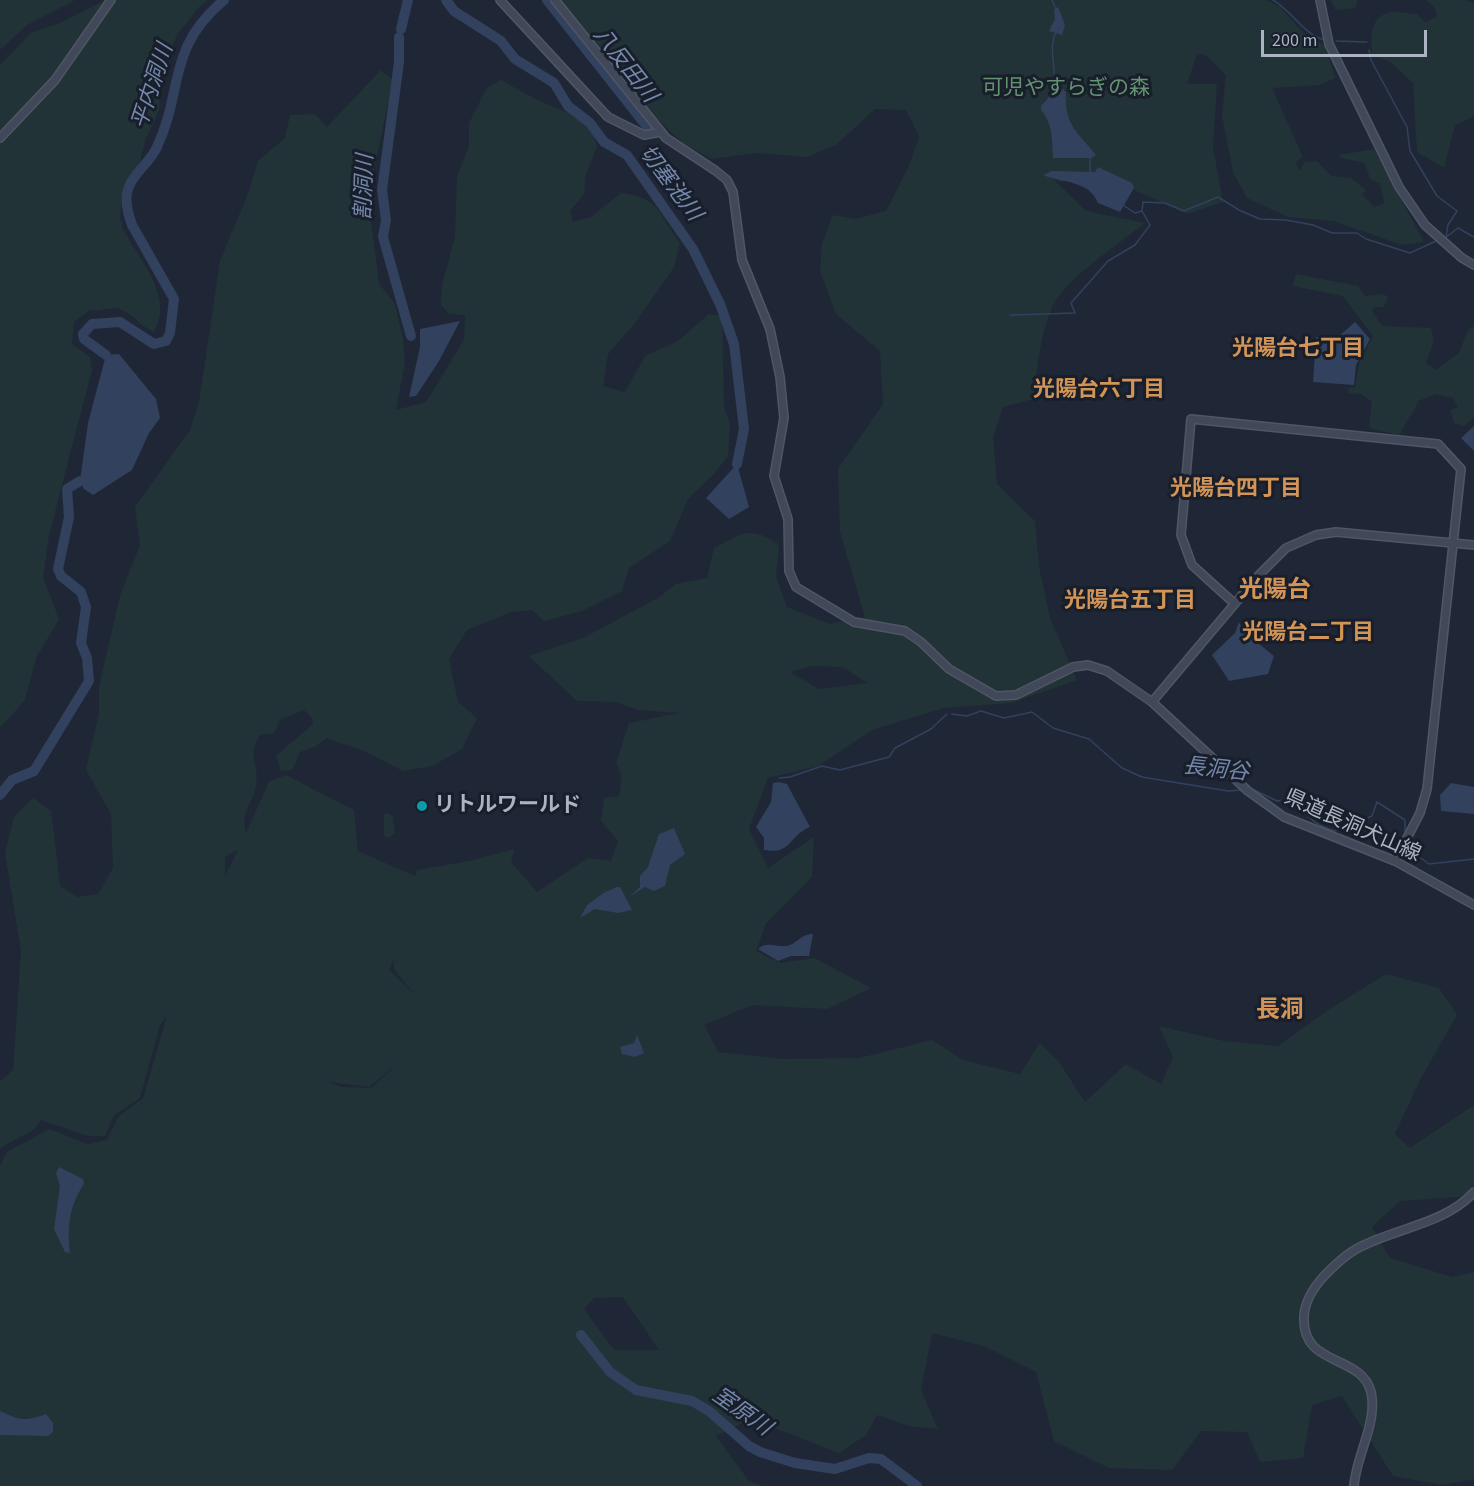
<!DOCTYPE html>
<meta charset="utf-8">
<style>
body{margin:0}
#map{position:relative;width:1474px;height:1486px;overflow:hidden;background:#1f2736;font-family:"Source Sans 3",sans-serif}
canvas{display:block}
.scale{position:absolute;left:1261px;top:30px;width:166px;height:27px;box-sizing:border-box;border:3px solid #acb3c3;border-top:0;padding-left:8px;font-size:18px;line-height:21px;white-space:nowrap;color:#acb3c3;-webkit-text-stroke:4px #181e2a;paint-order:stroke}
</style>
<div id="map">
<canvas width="1474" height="1486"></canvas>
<div class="scale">200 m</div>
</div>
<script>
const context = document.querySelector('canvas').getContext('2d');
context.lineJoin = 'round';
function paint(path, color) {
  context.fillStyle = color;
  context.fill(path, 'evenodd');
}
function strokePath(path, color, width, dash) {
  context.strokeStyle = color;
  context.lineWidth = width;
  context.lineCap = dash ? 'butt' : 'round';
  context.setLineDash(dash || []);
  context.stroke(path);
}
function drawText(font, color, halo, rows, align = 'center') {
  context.font = font + ' "Source Sans 3","Noto Sans JP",sans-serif';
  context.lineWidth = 6;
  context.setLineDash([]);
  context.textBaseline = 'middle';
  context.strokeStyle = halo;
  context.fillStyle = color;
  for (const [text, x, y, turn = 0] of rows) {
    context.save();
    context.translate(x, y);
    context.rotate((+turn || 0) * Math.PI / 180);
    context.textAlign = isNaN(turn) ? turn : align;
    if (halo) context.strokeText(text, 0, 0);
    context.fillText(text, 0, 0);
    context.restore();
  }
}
const green = new Path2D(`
 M0 0H75L27 25 0 50Z
 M105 0H208L199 7 177 35 161 72 159 110 145 141 140 162 123 187 120 217 123 229C139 260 175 297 154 332 140 327 131 309 114 308 106 308 99 312 90 310L74 322 72 344 90 357 92 370 49 535 43 577 59 619 36 658 25 700 0 728V65L31 33 59 23Z
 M561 0H1267L1280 7 1304 34 1326 46 1335 78 1320 85 1272 88 1303 157 1296 162 1299 171 1305 162 1317 161 1331 176 1351 178 1366 190 1362 194 1374 207 1384 203 1380 184 1370 179 1365 163 1341 158 1339 155 1374 149 1424 242 1402 245 1333 221 1288 217 1247 198 1233 172 1222 115 1226 75 1204 54H1197L1187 84H1217L1213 147 1223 202 1187 214 1099 174 1061 182 1054 180 1086 211 1145 223C1120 243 1064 280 1052 307 1040 336 1037 368 1033 399L1003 407 993 437 997 484 1035 521 1039 567 1050 618 1077 680 1011 703 944 708 872 730 818 766 768 778 749 829 768 868 814 837 812 877 766 923 756 951 780 963 814 958 871 988 827 1009 752 1005 704 1025 718 1052 784 1059 859 1058 932 1040 963 1060 1020 1074 1040 1043 1059 1062 1085 1102 1126 1064 1161 1084 1173 1057 1159 1026 1224 1041 1278 1046 1328 1010 1386 974 1439 988 1457 1015 1421 1078 1395 1134 1410 1148 1474 1105V1196L1400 1201 1372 1227 1390 1258 1452 1277 1474 1272V1479L1442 1485 1393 1476 1342 1396 1312 1405 1303 1458 1260 1462 1247 1432 1201 1431 1172 1470 1109 1468 1054 1441 1036 1372 984 1346 932 1333 921 1390 938 1429 909 1426 877 1415 866 1435 839 1453 751 1419 716 1436 749 1481 764 1486H0V1166L7 1152 49 1129 88 1144 107 1140 118 1117 143 1098 167 1016 160 1025 140 1098 114 1115 105 1136H88L41 1120 35 1129 0 1148V1081L13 1070 21 951 5 853 14 817 33 798 51 811 60 886 77 897 98 894 113 868 111 814 86 770 99 713V687L120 596 140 545 135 507 190 430 199 402 220 261 249 191 258 161 285 138 290 115 315 114 327 127 381 70 393 80 368 198 379 284 395 304 403 340 405 362 396 410 426 402 464 340 465 315 449 314 441 305 442 285 455 237 457 176 469 147V123L487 87 501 80 535 99 573 115 592 131 597 146 586 175 584 194 570 211 573 222 591 217 621 193C660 197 659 215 680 243L674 267 635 323 608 354 603 386 625 392 645 356 678 341 709 314 722 316 724 407 730 424 728 456 714 474 688 499 670 541 629 568 622 591 582 611 544 621 532 610 511 612 467 630 449 659 458 702 477 718 462 749 432 766 403 771 366 752 327 738 316 746 300 752 292 770 281 771 276 756 313 724 312 718 304 710 280 720 274 733 260 735C246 758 260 764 256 785 253 806 240 809 246 833L269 782 286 775 354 810 358 851 415 876 417 870 469 861 515 849 511 862 537 892 588 858 611 861 618 841 601 821 604 798 619 796 622 776 616 763 629 723 680 713 638 710 615 702 577 701 529 656 583 638 658 598 676 584 707 578 714 548C742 533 751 525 779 545L776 577 787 607 829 624 865 617 840 532 838 469 883 404 880 351 836 314 820 271 822 243 833 215 855 219 886 211 908 168 919 137 906 110 875 109 836 145 807 157 757 153 712 159 684 144 658 120ZM811 666 843 667 867 683 819 689 790 672ZM238 850 225 876V857ZM394 959V969L414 994 389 970ZM400 1062 371 1088 341 1087 330 1082 369 1087ZM623 1297 659 1350H614L584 1309 594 1298Z
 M1330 0H1358L1355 8 1336 10Z
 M1426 0H1465L1474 3V116L1455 125 1444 168 1417 152 1413 83 1391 62 1372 56C1371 42 1369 18 1387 13 1395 10 1408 14 1417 14L1426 23 1437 16 1434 6Z
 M1296 274 1358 286 1365 296 1384 294 1388 298 1384 307H1374L1372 311 1382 326 1431 328 1434 341 1426 363 1436 370 1459 353 1468 330 1474 326V418L1464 426 1454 423 1450 410 1458 407 1453 398 1436 394 1418 401C1413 415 1405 421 1400 435L1372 429 1369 427 1372 402 1361 394 1349 393 1348 388 1355 387 1359 364 1373 336 1343 296 1293 286Z
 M388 813 393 816 395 833 389 838 384 836V814Z`);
const water = new Path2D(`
 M1058 7 1065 25 1062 35 1049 31 1055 19 1054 9Z
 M1054 82 1066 92C1064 126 1078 132 1096 155L1092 158H1053C1052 140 1053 124 1041 110V106L1051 95Z
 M1098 167 1132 183 1134 188 1120 212 1098 203C1089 180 1062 183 1043 175L1052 171 1095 172Z
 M460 321 439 361 416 396 409 397 420 347V329Z
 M1355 322 1370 339 1356 365 1354 385 1313 382 1316 337 1337 338Z
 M119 354 156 399 160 418 149 433 132 470 93 495 84 489 80 481 88 423 106 355Z
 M1474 426V451L1461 438Z
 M737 464 749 507 729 519 706 498Z
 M1239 622 1244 632 1274 656 1268 674 1229 681 1212 655 1235 633Z
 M779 782 787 784 810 827C788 836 792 855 764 850V838L756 827 771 802 773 783Z
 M1451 783 1474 787V814L1441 811 1440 795Z
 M674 828 685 854 670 865 665 886 654 891 645 887 629 897 640 887V876L648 867 659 834Z
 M617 887H620L632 910 618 913 595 909 580 918 587 905 605 892Z
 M813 934 809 956H791L778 961 758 949C766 941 776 947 786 946 798 944 800 934 813 934Z
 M637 1035 644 1053 635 1057 622 1054 620 1047 634 1043Z
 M59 1167 83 1179 84 1184C69 1206 67 1227 70 1253L65 1252 54 1229 60 1186 56 1173Z
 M0 1411C20 1420 24 1422 46 1414L53 1423V1432L48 1436 0 1435Z`);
const stream = new Path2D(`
 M1052 0 1055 7
 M1273 0C1292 11 1304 35 1325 40
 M1336 41 1367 42
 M1369 50 1371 60 1407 127 1410 151 1437 196 1457 211 1448 225 1446 237
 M1054 82C1056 63 1048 49 1056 31
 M1090 172V158
 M1123 205 1135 213 1142 211
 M1445 238 1458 228 1474 237
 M1010 315 1075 313 1071 303 1108 261 1135 245 1150 225 1142 211 1143 202 1165 203 1184 211 1218 197 1239 210 1260 219 1286 220 1313 225 1332 233H1357L1366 239 1410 253 1438 240
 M952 714 967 716 981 711 1004 718 1032 712 1053 728 1089 739 1122 768 1142 777 1228 791 1241 790
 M779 778 790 777 822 766 840 770 889 757 895 748 931 729 947 714
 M1252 789 1277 801 1290 799 1298 802C1308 819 1316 825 1335 831L1372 816 1377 802 1405 820V833
 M1408 843 1414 853 1429 864 1474 859`);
const river = new Path2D(`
 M446 0 454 11 501 41 515 59 554 83 568 106 590 123 604 142 627 155 693 249 720 304 734 344 744 429 737 464
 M547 0 648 128
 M401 29 408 0
 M399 37V62L382 190 386 220 383 237 411 336
 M106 355 84 339 83 334 92 324 120 322 154 344 166 341 170 333 174 299 132 225C128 214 124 200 128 189 133 173 150 163 157 147 184 89 166 49 224 0
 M0 795 12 780 34 771 89 681 87 658 81 643 86 607 81 592 61 576 58 569 69 517 67 489 80 481
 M581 1335 610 1372 636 1390 692 1401 709 1411 749 1446 760 1452 795 1463 835 1469 869 1458 881 1459 917 1486`);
const secondary = new Path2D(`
 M500 0 608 117 644 135 661 132
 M555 0 666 138 716 171 727 180 733 192 742 260 770 329 780 377 784 418 774 476 788 519 789 571 796 587 854 622 905 631 921 642 949 669 996 696 1016 695 1073 667 1088 665 1107 671 1152 702 1248 791 1284 817 1395 861 1474 905
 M1320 0 1329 44 1399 187 1425 225 1462 258 1474 265
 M0 138 55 80 111 0
 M1235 604 1192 565 1181 535 1191 419 1438 444 1461 469 1427 789 1420 813 1395 861
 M1152 702 1259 575 1286 548 1316 535 1336 532 1474 545
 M1354 1486C1356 1455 1378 1423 1371 1392 1361 1353 1301 1368 1304 1316 1305 1300 1314 1287 1324 1276 1335 1265 1346 1254 1360 1247 1396 1228 1445 1224 1474 1192`);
const markers = [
 [422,806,6,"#0f9aa8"]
];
const parkNames = [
 ["可児やすらぎの森",1066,89]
];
const poiNames = [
 ["リトルワールド",434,806]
];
const streetNames = [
 ["県道長洞犬山線",1352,827,24]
];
const waterNames = [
 ["八反田川",624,66,52],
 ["平内洞川",154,87,-72],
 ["切塞池川",669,184,53],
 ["割洞川",366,187,-88],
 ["長洞谷",1216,771,6],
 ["室原川",741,1413,35]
];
const neighbourhoodNames = [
 ["光陽台七丁目",1298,350],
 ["光陽台六丁目",1099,391],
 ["光陽台四丁目",1236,490],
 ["光陽台五丁目",1130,602],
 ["光陽台二丁目",1308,634]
];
const quarterNames = [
 ["光陽台",1275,592],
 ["長洞",1280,1012]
];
paint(green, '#213337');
paint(water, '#32415d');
strokePath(stream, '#32415d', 1.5);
strokePath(river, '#32415d', 10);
strokePath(secondary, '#505664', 10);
strokePath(secondary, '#404859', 7);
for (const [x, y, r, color] of markers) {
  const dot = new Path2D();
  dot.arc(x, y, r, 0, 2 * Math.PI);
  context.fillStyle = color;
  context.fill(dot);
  strokePath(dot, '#181e2a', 2);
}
drawText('21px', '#649372', '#181e2a', parkNames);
drawText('bold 21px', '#acb3c3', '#181e2a', poiNames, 'left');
drawText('21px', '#acb3c3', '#181e2a', streetNames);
drawText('italic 22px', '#7488ac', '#181e2a', waterNames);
drawText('bold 22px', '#d39557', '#181e2a', neighbourhoodNames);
drawText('bold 24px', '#d39557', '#181e2a', quarterNames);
</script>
